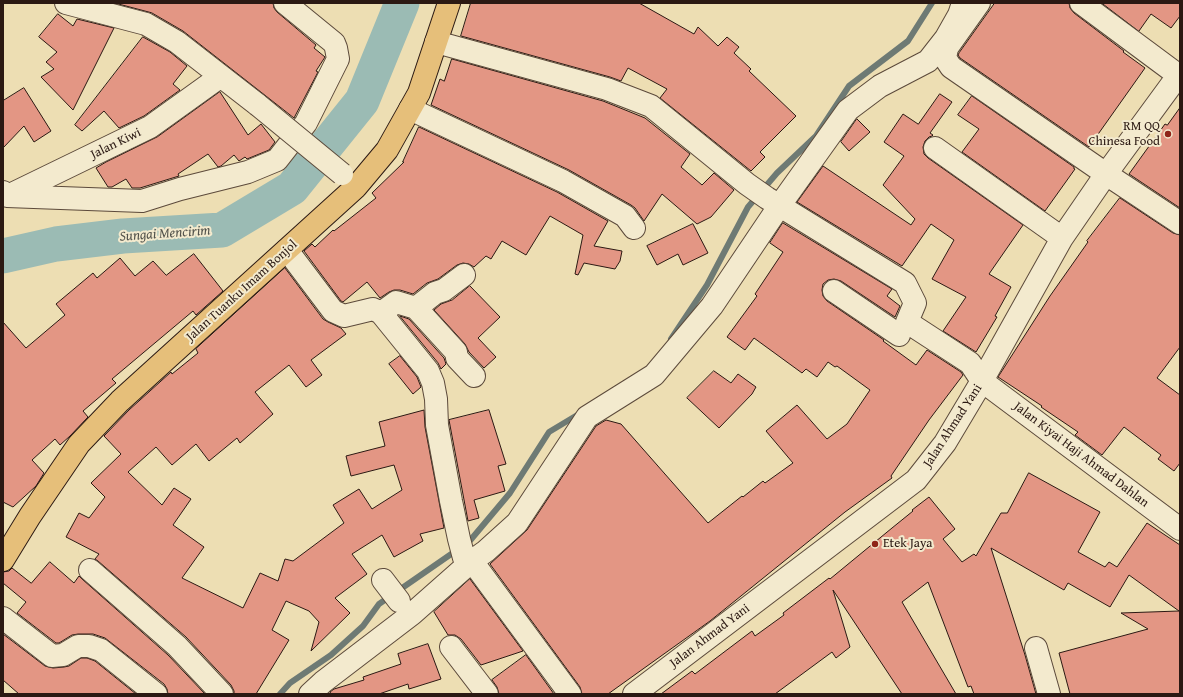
<!DOCTYPE html>
<style>
body{margin:0}
#map{position:relative;width:1183px;height:697px;overflow:hidden;background:#eddeb3;font-family:"Gentium Book Plus",serif}
canvas{display:block}
.frame{position:absolute;inset:0;border:4px solid #2b1913;pointer-events:none}
</style>
<div id="map">
<canvas width="1183" height="697"></canvas>
<div class="frame"></div>
</div>
<script>
const context = document.querySelector('canvas').getContext('2d');
context.lineJoin = 'round';
function strokePath(path, color, width, dash) {
  context.strokeStyle = color;
  context.lineWidth = width;
  context.lineCap = dash ? 'butt' : 'round';
  context.setLineDash(dash || []);
  context.stroke(path);
}
function paint(path, color) {
  context.fillStyle = color;
  context.fill(path, 'evenodd');
}
function drawText(font, color, halo, rows, align = 'center') {
  context.font = font + ' "Gentium Book Plus",serif';
  context.lineWidth = 4;
  context.setLineDash([]);
  context.textBaseline = 'middle';
  context.strokeStyle = halo;
  context.fillStyle = color;
  for (const [text, x, y, turn = 0] of rows) {
    context.save();
    context.translate(x, y);
    context.rotate((+turn || 0) * Math.PI / 180);
    context.textAlign = isNaN(turn) ? turn : align;
    if (halo) context.strokeText(text, 0, 0);
    context.fillText(text, 0, 0);
    context.restore();
  }
}
const stream = new Path2D(`
 M671 339 707 285 748 207 777 173 816 136 849 86 908 41 932 3
 M465 545 468 543 510 493 549 432 579 414
 M280 694 290 683 331 655 363 626 379 604 457 550`);
const river = new Path2D(`
 M3 256 56 244 123 236 222 230 292 188 362 101 402 3`);
const building = new Path2D(`
 M115 3H273L274 8 277 12 316 45 314 48 325 57 316 71 318 72 294 118 183 31 152 13Z
 M471 3H639L694 34 698 27 718 46 727 37 739 47 734 53 751 69 749 71 796 116 760 152 765 157 751 171 660 98 667 89 628 68 621 81 610 77 461 36Z
 M995 3H1069L1070 8 1074 13 1124 51 1123 52 1145 68 1089 147 960 58 958 55 959 53Z
 M1102 3H1180V16L1171 28 1151 14 1139 31Z
 M58 14 73 26 77 19 114 28 73 110 41 77 54 69 46 62 57 52 39 37Z
 M143 37 170 52 187 66 173 84 180 90 144 116 119 128 104 111 82 131 75 125Z
 M452 59 603 101 645 118 690 154 681 167 702 185 714 173 734 190 711 217 697 224 662 194 644 221 635 208 631 205 569 170 431 105 440 79 444 81Z
 M24 88 51 131 34 142 24 126 3 148V101Z
 M220 92 248 135 261 124 275 142 269 150 247 159 245 157 239 161 234 155 221 166 218 167 208 154 178 174 179 176 140 188H132L126 179 112 187H108L96 168 106 162 157 137Z
 M940 94 952 102 930 133 933 135 932 136 929 137 925 141 923 147 924 154 928 158 1023 225 989 274 1011 287 995 316 997 317 976 352 943 331 966 297 932 279 954 240 931 224 902 266 797 202 823 166 911 225 915 219 883 185 904 156 884 142 903 114 918 124Z
 M972 96 1074 167V169H1075L1045 211 962 152 979 129 958 115Z
 M1180 108V208L1129 174 1165 124 1167 125Z
 M857 119 870 132 849 151 841 142Z
 M419 127 557 192 608 221 594 246 622 251 620 261 615 269 584 263 578 275 575 274 583 235 550 216 526 255 502 241 491 259 486 256 474 267 469 264 463 263 457 265 438 279 427 283 413 294 400 290H394L389 292 380 298 367 282 343 302 341 301 304 251 312 244 315 247 333 230 334 231 376 198 372 193 404 162H403Z
 M1120 198 1173 233 1180 235V347L1157 378 1180 395V463L1174 471 1158 459 1161 455 1124 427 1102 455 1075 435 1078 432 1041 407 1042 406 998 377 1050 296 1088 242 1087 241Z
 M783 223 892 289 887 296 900 306 895 317 841 281 834 279 828 280 823 284 822 290 823 296 827 301 884 340 883 341 916 365 927 350 961 372 963 375 929 420 891 476 892 478 845 512 710 621 608 694H582L580 687 490 564 527 530 596 426 606 420 621 424 708 523 742 496 743 497 763 481 765 483 793 463 766 431 797 405 827 439 847 424 870 390 837 366 835 367 828 362 817 377 806 369 802 373 754 338 745 350 727 337 757 296 755 294 783 252 770 243Z
 M693 224 708 253 683 265 678 254 657 265 647 246Z
 M194 254 223 291 196 315 193 311 112 379 116 383 83 411 88 417 70 436 60 445 55 439 32 460 44 473 36 486 13 507 3 502V322L26 348 65 315 56 304 93 273 97 278 120 258 135 276 153 261 166 275Z
 M285 268 323 319 328 322 341 328 346 334 311 360 322 375 306 387 289 365 255 392 273 414 240 443 237 438 209 461 196 444 172 465 156 447 128 472 162 505 174 488 191 499 173 525 204 547 182 578 243 608 260 573 278 581 285 559 293 561 344 523 333 505 359 489 372 509 402 490 394 465 351 476 346 456 385 446 379 422 424 410 425 427 444 528 420 534 423 541 394 557 382 535 352 554 367 574 335 598 350 613 311 651 319 622 309 611 286 601 272 630 289 640 256 694H234V691L231 685 186 637 98 561 95 559 99 554 66 537 79 513 89 518 105 497 91 483 121 454 104 436 129 410 171 372 172 374 198 353 196 349Z
 M470 286 500 317 478 338 496 357 484 368 469 352 465 344 434 310 441 304 452 300Z
 M400 316 409 319 444 358 446 364 441 369 438 363Z
 M400 356 417 377 421 387 413 394 389 364Z
 M714 371 731 383 738 374 756 387 752 394 719 428 687 398Z
 M489 410 506 464 498 466 505 491 474 500 479 518 468 521 449 420Z
 M1029 473 1100 512 1078 552 1105 567 1109 562 1117 567 1147 523 1180 545V694H1070L1059 653 1148 629 1121 613 1179 611 1129 575 1110 607 1068 583 1064 590 991 548 1025 655 1036 694H974L971 686 968 687 928 582 902 602 956 694H902L833 590 850 647 836 658 832 652 775 694H661L692 671 695 674 752 631 755 636 784 615 783 613 829 578 830 579 892 528 913 511 912 510 929 497 955 529 943 539 962 562 974 554 976 556 1001 513H1007Z
 M50 562 74 583 79 576 82 579 168 655 205 694H168L167 689 164 684 105 638 93 634H78L72 635 59 643H56L17 613 26 602 3 583V572L9 571 12 568 31 583Z
 M470 579 523 651 481 665 461 639 455 635H448L434 612Z
 M3 634 45 666 53 668 64 667 69 666 81 658H87L95 661 136 694H19L3 680Z
 M428 644 441 679 409 689 408 684 379 694H331L330 692 334 689 364 680 363 677 401 664 398 654Z
 M526 655 554 694H499L497 687 492 680Z`);
const minor = new Path2D(`
 M66 3 146 24 177 42 258 105
 M979 3 947 48 945 58 951 67 1106 174 1180 223
 M1081 3 1178 75
 M436 42 607 89 651 106 747 184 767 198 905 283 915 303 907 322 970 363 982 381 1180 529
 M410 109 563 181 625 216 634 228
 M935 148 1062 238
 M3 192 7 196 142 201 180 189 248 172 277 160 306 123 338 59 336 48 334 43 285 3
 M10 195 150 127 221 76
 M287 250 333 311 344 316 373 309 381 313 428 371 433 383 436 399 437 425 451 501 459 539 464 558 472 561 570 694
 M834 291 899 335
 M416 308 456 352 457 358 474 376
 M381 313 396 302 416 308 435 293 444 290 464 275
 M90 570 177 646 222 694
 M383 580 399 601
 M3 618 52 656 63 655 78 646H89L101 650 156 694
 M451 647 487 694
 M1036 648 1049 694
 M310 694 323 682 412 614 472 561 486 551 517 523 587 417 654 375 712 306 780 205 848 110 880 86 928 61 946 38 959 15 963 3
 M634 694 916 480 945 443 982 381 1062 238 1106 174 1180 73`);
const major = new Path2D(`
 M3 560 30 516 79 444 120 401 356 187 387 150 419 93 449 3`);
const minorBridge = new Path2D(`
 M258 105 342 174`);
const markers = [
 [1168,134,4,"#8f2418"],
 [875,544,4,"#8f2418"]
];
const poiNames = [
 ["RM QQ",1160,127],
 ["Chinesa Food",1160,142],
 ["Etek Jaya",883,544,"left"]
];
const streetNames = [
 ["Jalan Kiwi",116,144,-26],
 ["Jalan Tuanku Imam Bonjol",242,291,-42],
 ["Jalan Ahmad Yani",953,426,-57],
 ["Jalan Kiyai Haji Ahmad Dahlan",1081,455,37],
 ["Jalan Ahmad Yani",710,636,-37]
];
const waterNames = [
 ["Sungai Mencirim",165,234,-4]
];
strokePath(stream, '#6e7a74', 6);
strokePath(river, '#9bbbb4', 35);
paint(building, '#e39684');
strokePath(building, '#2b1913', 1);
strokePath(minor, '#5c4a3b', 24);
strokePath(major, '#2b1913', 24);
strokePath(minor, '#f3eace', 22);
strokePath(major, '#e6bf7a', 22);
strokePath(minorBridge, '#5c4a3b', 24, []);
strokePath(minorBridge, '#f3eace', 22);
for (const [x, y, r, color] of markers) {
  const dot = new Path2D();
  dot.arc(x, y, r, 0, 2 * Math.PI);
  context.fillStyle = color;
  context.fill(dot);
  strokePath(dot, '#f3eace', 1.5);
}
drawText('13px', '#2b1913', '#f3eace', poiNames, 'right');
drawText('13px', '#2b1913', '#f3eace', streetNames);
drawText('italic 14px', '#52524b', '#f3eace', waterNames);
</script>
